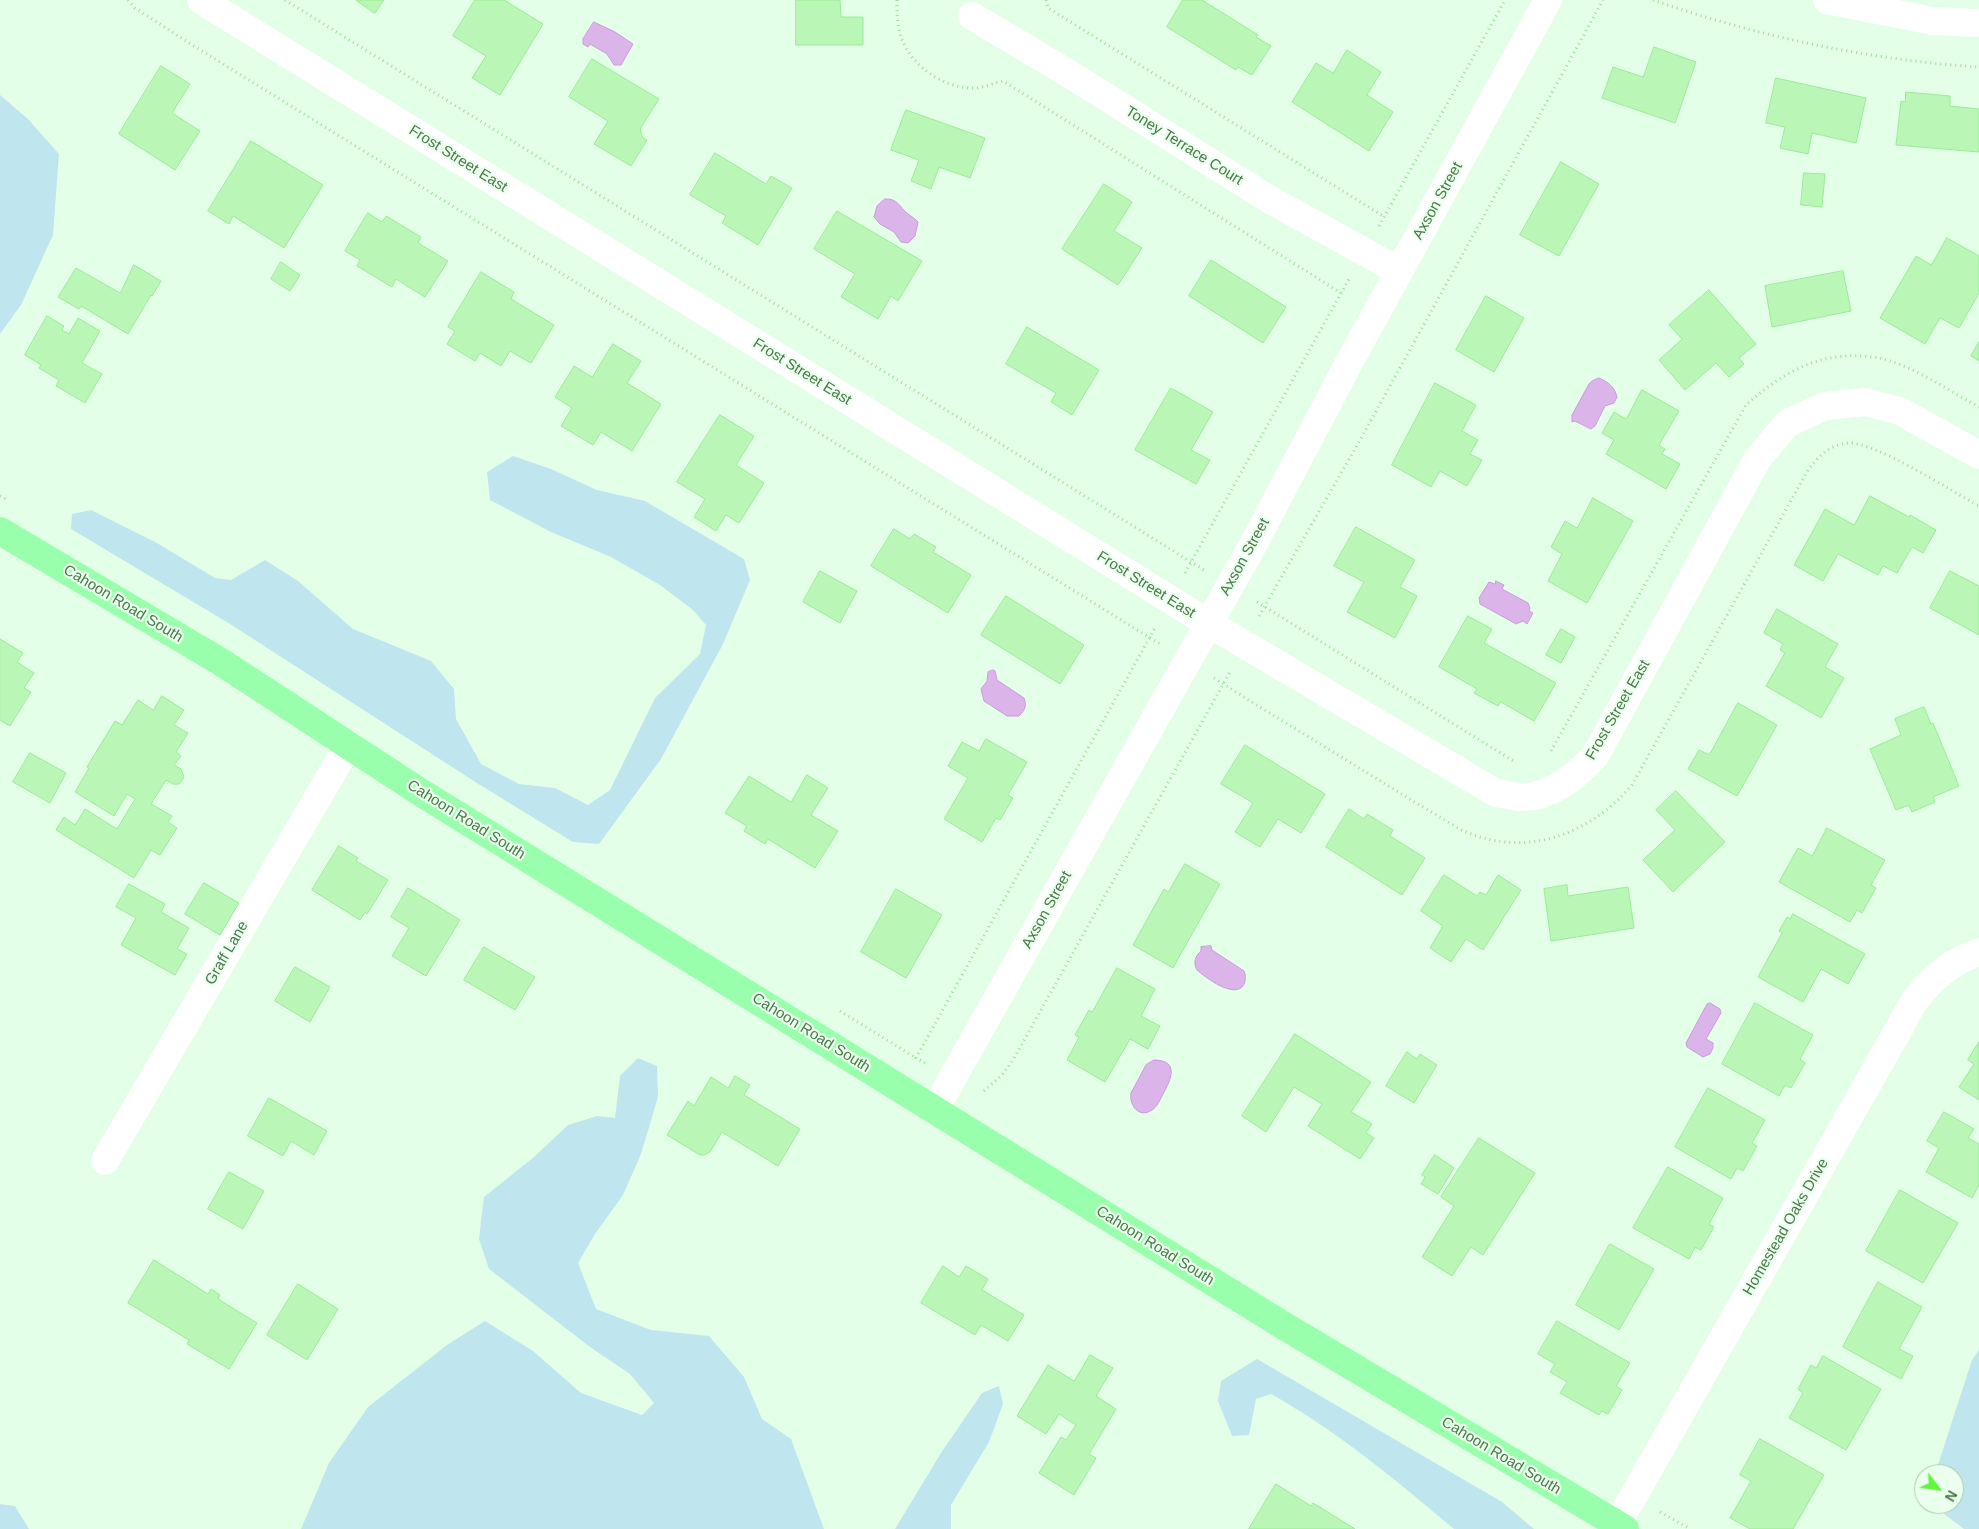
<!DOCTYPE html>
<style>
body{margin:0}
#map{position:relative;width:1979px;height:1529px;overflow:hidden;background:#e3ffe8;font-family:Arial,sans-serif}
canvas{display:block}
.north{position:absolute;left:1914px;top:1464px;width:50px;height:50px;box-sizing:border-box;background:#ebffef;border:1px solid #abcaab;border-radius:50%;rotate:120deg;font-size:14px;font-weight:700;line-height:20px;text-align:center;color:#4a7a46}
.north::after{content:'';display:block;margin:auto;width:18px;height:22px;background:#62f53b;clip-path:polygon(50% 0,100% 100%,50% 72%,0 100%)}
</style>
<div id="map">
<canvas width="1979" height="1529"></canvas>
<div class="north">N</div>
</div>
<script>
const context = document.querySelector('canvas').getContext('2d');
context.lineJoin = 'round';
function paint(path, color) {
  context.fillStyle = color;
  context.fill(path, 'evenodd');
}
function strokePath(path, color, width, dash) {
  context.strokeStyle = color;
  context.lineWidth = width;
  context.lineCap = dash ? 'butt' : 'round';
  context.setLineDash(dash || []);
  context.stroke(path);
}
function drawText(font, color, halo, rows, align = 'center') {
  context.font = font + ' Arial,sans-serif';
  context.lineWidth = 4.5;
  context.setLineDash([]);
  context.textBaseline = 'middle';
  context.strokeStyle = halo;
  context.fillStyle = color;
  for (const [text, x, y, turn = 0] of rows) {
    context.save();
    context.translate(x, y);
    context.rotate((+turn || 0) * Math.PI / 180);
    context.textAlign = isNaN(turn) ? turn : align;
    if (halo) context.strokeText(text, 0, 0);
    context.fillText(text, 0, 0);
    context.restore();
  }
}
const green = new Path2D(`
 M0 95 28 119 59 154 53 235 21 305 0 334Z
 M513 456 551 469 597 490 645 501 744 559 750 580 723 644 661 759 599 844 573 842 480 785 230 624 71 529 72 514 91 510 157 543 215 578 231 580 265 560 298 581 353 629 431 661 454 689 456 719 481 764 519 784 555 788 588 805 610 790 655 698 700 654 706 625 693 610 660 585 611 557 551 532 490 500 487 472Z
 M638 1058 657 1066 658 1097 641 1154 623 1195 595 1234 578 1263 596 1309 651 1330 709 1336 744 1377 762 1419 791 1439 824 1529H301L329 1463 368 1407 447 1345 485 1321 533 1351 581 1393 642 1415 654 1403 630 1374 590 1347 489 1269 479 1239 484 1197 534 1157 568 1125 597 1116 615 1118 620 1076Z
 M1979 1350V1529H1964L1944 1514 1942 1504H1954V1474H1935L1972 1360Z
 M1257 1359 1502 1502 1534 1529H1454C1396 1480 1337 1431 1271 1394L1256 1399 1249 1435 1232 1436 1218 1401 1221 1381Z
 M999 1386 1003 1404 989 1442 951 1505V1529H895L941 1453 982 1393Z
 M0 1504 15 1506 29 1529H0Z`);
const water = new Path2D(`
 M594 22 615 32 633 44 621 65H614L607 54 590 44 588 47 583 44V39Z
 M885 199C898 198 899 207 908 214 911 216 914 218 918 222L915 236 908 243 901 242 894 232 880 224 874 217 877 206Z
 M1599 378C1609 382 1615 388 1617 397L1614 403 1605 406 1595 426 1591 429 1575 421 1572 422V415L1589 384 1592 381Z
 M1496 581 1504 585 1502 589 1528 603 1530 608 1529 611 1533 613 1527 624 1523 621 1516 624 1480 604 1479 598 1489 582 1495 584Z
 M993 670 995 671 997 680 1024 698C1027 706 1025 710 1019 716H1007L984 701 981 689 987 681 988 672Z
 M1211 946 1212 950 1244 971C1246 976 1246 981 1243 986 1233 998 1206 978 1197 970 1193 963 1195 956 1201 951V947Z
 M1710 1003 1720 1009 1721 1013 1706 1039 1713 1043V1048L1710 1054 1703 1057 1687 1047 1686 1043 1707 1004Z
 M1154 1060C1180 1060 1171 1080 1163 1094 1160 1100 1157 1107 1152 1110 1139 1119 1129 1105 1131 1093L1146 1065Z`);
const building = new Path2D(`
 M356 0H384L375 13Z
 M475 0H504L543 24 500 95 472 78 486 56 453 36Z
 M796 0H840L841 17H863V45H796Z
 M1183 0H1202L1258 35 1256 37 1271 46 1252 75 1238 67 1236 70 1167 27Z
 M1654 47 1696 62 1675 123 1602 98 1613 67 1643 77Z
 M1347 50 1381 72 1367 95 1393 112 1369 151 1292 102 1316 63 1333 73Z
 M592 59 659 99 640 129 643 138 647 140 631 166 594 144 608 121 569 97Z
 M161 66 190 84 172 113 200 131 175 170 119 134Z
 M1776 78 1866 98 1856 143 1812 133 1808 154 1780 148 1785 127 1766 123Z
 M1906 92 1950 96V106L1979 109V152L1896 145 1901 101 1905 102Z
 M906 110 985 138 970 178 939 167 931 189 911 181 919 160 891 150Z
 M251 141 323 185 284 248 233 216 229 224 208 211Z
 M715 153 766 184 771 176 792 188 758 245 722 223 726 216 690 195Z
 M1561 162 1599 184 1559 256 1520 235Z
 M1804 173 1825 174 1822 207 1801 205Z
 M1104 184 1132 202 1114 231 1142 248 1118 285 1062 249Z
 M837 211 922 261 898 301 891 296 878 319 841 297 855 274 814 249Z
 M368 213 382 222 386 216 421 237 418 243 448 261 425 297 396 279 392 287 357 266 360 260 345 251Z
 M1947 238 1979 256V293L1959 328 1940 318 1925 344 1880 318 1916 256 1931 265Z
 M1211 260 1286 307 1263 343 1189 296Z
 M281 262 300 275 290 291 271 279Z
 M134 265 161 281 152 296 151 295 128 334 81 306 79 309 58 297 76 268 120 293Z
 M1843 271 1851 311 1772 327 1765 286Z
 M481 272 514 292 511 299 554 325 531 363 510 351 501 366 480 353 475 361 447 344 455 331 448 327Z
 M1709 290 1756 344 1739 358 1744 364 1729 377 1716 363 1685 390 1659 360 1682 339 1669 325Z
 M1486 296 1524 318 1494 372 1456 350Z
 M47 316 64 326 62 330 69 334 78 318 100 331 82 363 102 374 85 403 56 386 59 380 39 368 41 365 25 355Z
 M1027 327 1099 370 1072 415 1051 402 1056 393 1006 364Z
 M1979 342V361L1971 356Z
 M613 344 641 361 627 383 661 404 632 451 601 432 593 445 561 426 572 408 555 397 574 366 592 377Z
 M1435 383 1476 405 1462 431 1478 440 1470 454 1482 460 1467 486 1440 471 1431 487 1392 465Z
 M1171 388 1213 412 1191 450 1210 460 1196 484 1135 450Z
 M1642 390 1679 411 1659 445 1665 449 1662 454 1680 464 1666 489 1606 454 1614 440 1602 433 1614 412 1626 419Z
 M720 415 754 436 736 465 764 483 739 523 726 515 716 531 694 517 705 499 677 482Z
 M1870 496 1909 517 1910 515 1936 530 1923 553 1912 547 1897 573 1883 566 1878 575 1838 554 1823 581 1794 565 1825 509 1854 525Z
 M1593 498 1633 521 1587 603 1548 581 1562 554 1551 547 1565 521 1577 528Z
 M1356 527 1415 560 1400 587 1417 596 1395 638 1347 612 1364 582 1334 566Z
 M894 529 910 539 914 534 936 547 933 552 971 575 948 613 871 566Z
 M820 571 857 591 840 623 803 602Z
 M1950 571 1979 586V635L1930 608Z
 M1006 596 1084 645 1060 684 981 635Z
 M1777 609 1838 644 1825 667 1844 678 1821 718 1766 686 1785 653 1780 650 1783 644 1764 633Z
 M1468 616 1492 629 1484 643 1556 683 1534 721 1501 702 1498 706 1474 693 1477 689 1439 667Z
 M1561 629 1575 637 1561 663 1546 655Z
 M0 639 23 653 17 662 34 673 24 688 31 692 10 726 0 720Z
 M162 696 184 710 174 725 188 733 176 752 181 756 174 765 181 769 184 777 179 784H173L166 780 151 804 172 816 168 822 177 828 160 855 151 850 134 878 56 830 64 817 75 825 85 809 117 829 135 799 127 794 114 816 75 792 89 768 87 767 115 721 122 725 138 700 153 710Z
 M1738 703 1777 725 1737 796 1688 769 1699 750 1709 755Z
 M1924 707 1931 724 1933 723 1959 786 1933 797 1935 802 1912 812 1909 805 1896 810 1870 749 1901 735 1895 719Z
 M986 739 1027 762 1008 795 1013 798 1000 820 996 818 982 842 944 819 968 778 948 766 962 742 979 751Z
 M1245 745 1325 794 1301 833 1278 819 1260 847 1235 832 1253 803 1221 784Z
 M30 753 66 773 50 803 13 782Z
 M807 775 828 788 811 815 838 831 815 868 768 839 765 844 744 831 747 826 725 813 749 776 791 802Z
 M1676 791 1725 842 1673 892 1643 860 1675 830 1656 810Z
 M1349 809 1364 819 1367 814 1393 830 1390 836 1425 858 1402 895 1326 847Z
 M1827 828 1885 860 1871 885 1876 888 1862 913 1857 910 1850 922 1779 882 1798 848 1812 856Z
 M339 846 358 858 356 861 388 880 367 914 365 912 360 920 312 890Z
 M1185 864 1220 884 1173 968 1133 945 1164 889 1168 892Z
 M1444 875 1477 896 1480 892 1486 895 1498 875 1521 890 1483 950 1466 939 1451 962 1430 948 1443 926 1421 911Z
 M204 883 239 903 220 935 185 914Z
 M129 884 165 904 161 912 189 928 177 949 187 954 175 975 121 945 136 918 116 907Z
 M1567 885 1568 896 1628 887 1634 928 1551 941 1544 889Z
 M408 888 460 920 426 976 392 956 409 928 391 917Z
 M896 889 942 915 906 978 861 952Z
 M1793 914 1865 954 1848 984 1821 969 1803 1002 1758 977 1782 933 1779 931 1787 917 1790 919Z
 M484 947 535 977 515 1010 464 980Z
 M295 967 330 987 310 1022 275 1001Z
 M1117 968 1155 989 1141 1016 1160 1026 1148 1049 1130 1039 1105 1082 1067 1060 1079 1037 1075 1035 1089 1010 1092 1012Z
 M1755 1003 1813 1035 1800 1059 1805 1063 1791 1088 1785 1085 1779 1096 1722 1064Z
 M1295 1034 1371 1082 1351 1112 1372 1124 1366 1133 1374 1138 1360 1159 1308 1126 1322 1104 1294 1087 1266 1132 1242 1116Z
 M1979 1042V1100L1959 1087 1974 1064 1968 1060Z
 M1407 1052 1417 1059 1420 1054 1437 1065 1414 1103 1386 1086Z
 M735 1076 750 1085 744 1095 800 1129 778 1166 722 1132 710 1152 704 1155H700L667 1135 688 1101 694 1106 711 1077 728 1088Z
 M1708 1088 1765 1120 1752 1143 1757 1146 1743 1171 1737 1168 1731 1179 1675 1147Z
 M269 1098 327 1131 314 1155 291 1141 283 1156 248 1136Z
 M1944 1112 1974 1129 1968 1138 1979 1144V1185L1972 1198 1926 1172 1939 1148 1927 1141Z
 M1479 1138 1535 1173 1483 1255 1471 1247 1452 1276 1422 1257 1454 1206 1441 1197Z
 M1435 1155 1454 1168 1438 1194 1421 1184 1425 1177 1422 1175Z
 M1668 1167 1723 1198 1709 1224 1714 1227 1701 1250 1695 1247 1689 1259 1633 1228Z
 M229 1172 264 1191 243 1229 208 1209Z
 M1900 1190 1958 1223 1923 1283 1866 1251Z
 M1610 1244 1654 1269 1619 1330 1576 1305Z
 M154 1260 208 1294 211 1289 220 1295 218 1299 257 1323 229 1369 187 1344 189 1340 128 1303Z
 M943 1266 959 1277 966 1266 988 1279 982 1290 1024 1315 1008 1341 981 1325 975 1335 921 1303Z
 M1878 1282 1922 1307 1899 1349 1913 1356 1901 1379 1843 1347Z
 M298 1284 338 1309 307 1360 267 1335Z
 M1557 1321 1630 1363 1616 1386 1622 1390 1608 1414 1602 1411 1599 1415 1560 1393 1567 1382 1550 1372 1555 1364 1538 1354Z
 M1090 1355 1113 1368 1096 1396 1116 1409 1089 1454 1096 1458 1074 1495 1039 1473 1061 1437 1066 1440 1076 1425 1059 1414 1046 1434 1017 1416 1048 1365 1074 1381Z
 M1823 1356 1881 1389 1846 1450 1789 1418 1803 1393 1798 1389 1811 1365 1816 1368Z
 M1760 1439 1824 1475 1793 1529H1750L1730 1518 1751 1481 1740 1475Z
 M1276 1484 1311 1506 1313 1503 1355 1529H1249Z`);
const path = new Path2D(`
 M128 0 135 8 194 46 1160 644
 M285 0 1204 570
 M897 0C897 12 897 23 900 34 909 65 944 90 977 88 985 87 994 83 1003 81L1341 293
 M1046 0 1048 8 1383 216
 M1653 0C1757 36 1868 60 1979 67
 M1379 226 1505 0
 M0 496 6 499
 M1185 573 1349 279
 M1257 602 1515 762
 M1259 616 1359 442 1603 0
 M1214 678C1262 709 1311 738 1359 768 1386 784 1412 801 1440 817 1448 822 1457 828 1466 832 1528 858 1590 834 1632 785L1808 470C1819 456 1829 445 1848 443 1874 441 1953 492 1979 506
 M1551 751 1746 405C1778 376 1816 353 1861 356 1869 357 1877 357 1884 359 1918 369 1948 390 1979 407
 M840 1011 916 1058
 M925 1063 916 1058 1156 626
 M984 1091 1002 1075 1013 1060 1230 672
 M1660 1512 1690 1529`);
const minor = new Path2D(`
 M201 0 1208 623 1496 793C1504 794 1512 796 1520 797 1550 798 1575 777 1595 756L1758 458 1788 423 1825 406 1865 402 1900 411 1979 455
 M1827 0 1933 21 1979 23
 M972 16 1071 75 1267 198 1399 271
 M935 1109 1253 545 1351 359 1548 0
 M105 1161 349 744
 M1617 1525 1900 1027C1915 993 1943 964 1979 952`);
const major = new Path2D(`
 M0 531 221 662 420 792 1281 1324 1625 1529`);
const streetNames = [
 ["Toney Terrace Court",1184,146,32],
 ["Frost Street East",458,159,32],
 ["Axson Street",1438,201,-61],
 ["Frost Street East",802,372,32],
 ["Axson Street",1245,557,-61],
 ["Frost Street East",1146,585,32],
 ["Cahoon Road South",123,604,31],
 ["Frost Street East",1618,710,-60],
 ["Cahoon Road South",466,820,32],
 ["Axson Street",1047,910,-61],
 ["Graff Lane",227,953,-60],
 ["Cahoon Road South",811,1033,32],
 ["Homestead Oaks Drive",1786,1227,-60],
 ["Cahoon Road South",1155,1246,32],
 ["Cahoon Road South",1501,1456,31]
];
paint(green, '#bfe6ee');
paint(water, '#dbb5ea');
strokePath(water, '#cb9add', 1);
paint(building, '#baf7b7');
strokePath(building, '#9aeb96', 1);
strokePath(path, '#9ddc9a', 3, [1, 4]);
strokePath(minor, '#fff', 28);
strokePath(major, '#99ffad', 28);
drawText('15px', '#4a7a46', '#ebffef', streetNames);
</script>
